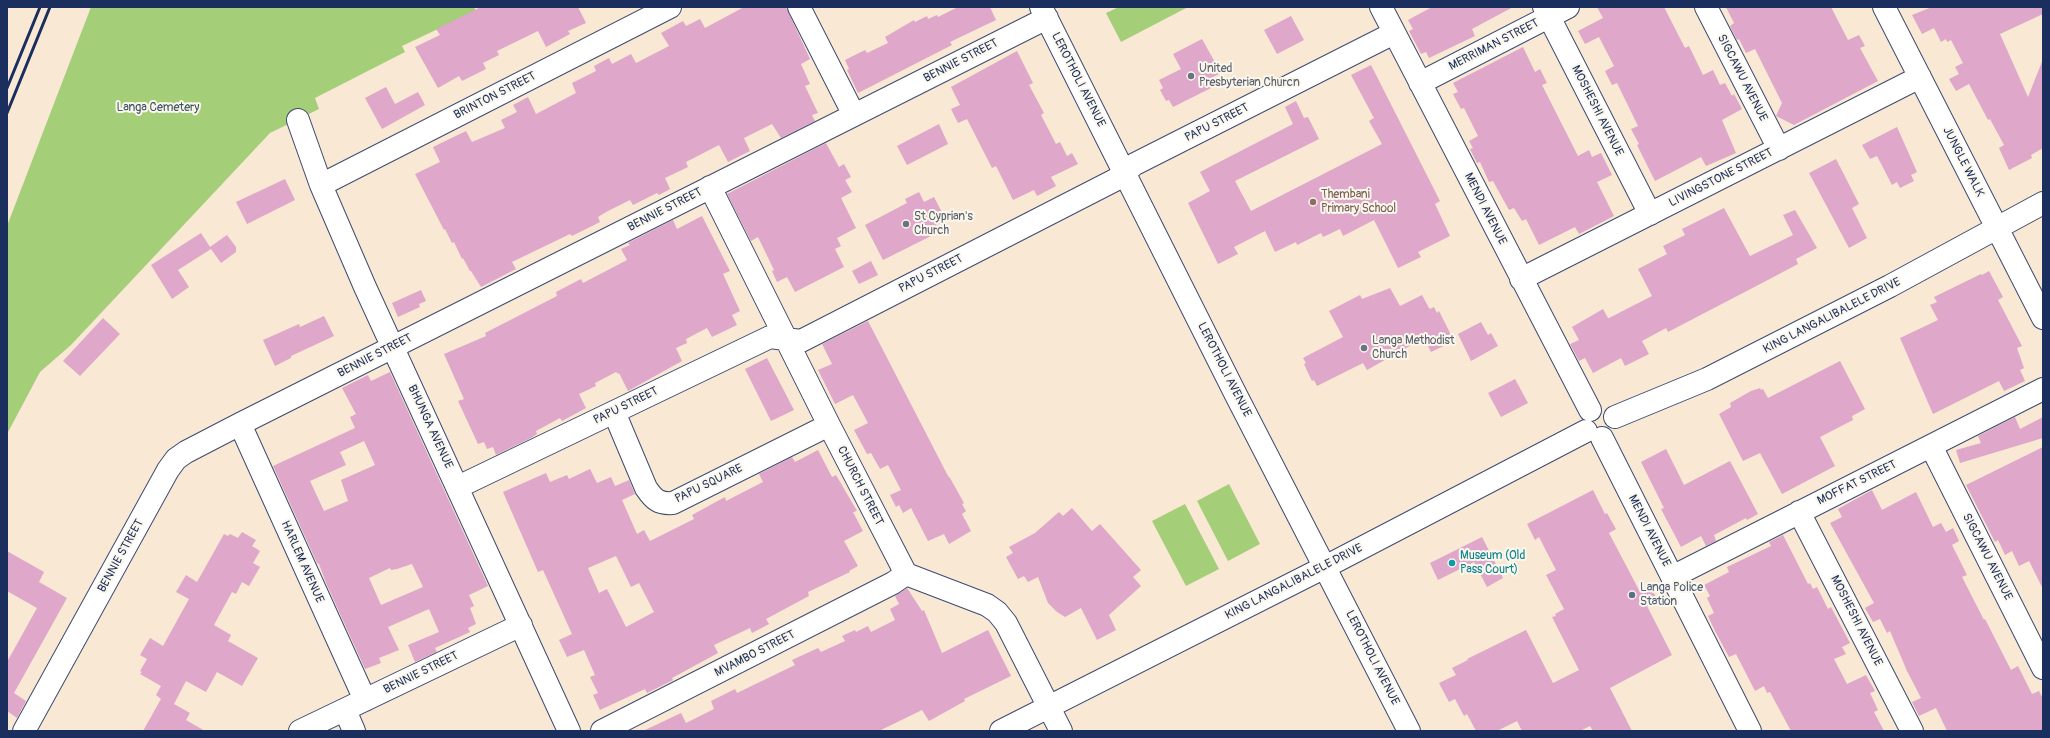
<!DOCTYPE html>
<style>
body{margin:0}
#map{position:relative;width:2050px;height:738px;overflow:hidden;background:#f8e8d4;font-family:Pangolin,sans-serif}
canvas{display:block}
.frame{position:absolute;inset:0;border:8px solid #1b2f5e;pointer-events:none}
</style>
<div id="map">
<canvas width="2050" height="738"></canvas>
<div class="frame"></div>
</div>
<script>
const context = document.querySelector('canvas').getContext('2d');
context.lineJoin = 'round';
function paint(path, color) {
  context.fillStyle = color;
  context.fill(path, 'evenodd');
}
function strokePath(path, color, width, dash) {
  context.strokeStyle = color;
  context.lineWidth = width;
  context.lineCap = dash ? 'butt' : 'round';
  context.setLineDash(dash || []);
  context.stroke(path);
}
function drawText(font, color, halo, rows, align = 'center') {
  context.font = font + ' Pangolin,sans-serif';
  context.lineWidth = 4;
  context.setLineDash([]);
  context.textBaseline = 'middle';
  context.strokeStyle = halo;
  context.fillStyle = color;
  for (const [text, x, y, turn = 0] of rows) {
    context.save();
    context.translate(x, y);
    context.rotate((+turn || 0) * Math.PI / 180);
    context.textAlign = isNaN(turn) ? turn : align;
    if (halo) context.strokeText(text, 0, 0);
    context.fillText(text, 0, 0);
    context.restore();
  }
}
const green = new Path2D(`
 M91 7H474L476 11 402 46 405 52 315 98 319 109 270 133 71 345 40 372 7 434V226Z
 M1119 7H1188L1121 42 1106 13Z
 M1229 484 1260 544 1228 561 1197 501Z
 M1185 504 1219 569 1186 586 1152 521Z`);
const building = new Path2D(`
 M481 7H578L586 23 568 31 570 34 546 47 538 31 497 51 499 55 483 63 486 69 462 81 459 76 438 88 415 47 440 35 436 29Z
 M744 7H786L810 59 801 64 810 84 805 86 818 113 812 115 815 121 781 138 772 124 744 138 750 151 728 162 719 145 686 162 688 167 665 178 670 189 659 195 657 193 633 205 630 200 606 212 598 217 600 222 572 236 570 234 512 262 516 269 481 287 471 271H470L463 258 462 259 454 242 452 243 445 229 444 230 415 174 440 162 433 147 466 131 472 142 505 128 501 120 517 112 513 105 528 97 536 114 576 93 572 83 596 71 594 66 609 58 612 64 631 54 636 63 669 46 661 33 683 21 686 26 700 19 705 28Z
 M958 7H990L996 20 950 42 952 45 858 93 847 70 849 69 845 60 865 50 867 53 888 43 885 37 914 20 915 22 927 16 928 19 937 15 938 17Z
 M1432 7H1513L1472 29 1475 36 1429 58 1426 52 1421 54 1409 31 1413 29 1408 20Z
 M1597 7H1664L1685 48 1689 46 1703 75 1713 70 1720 85 1725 83 1732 96 1734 94 1742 109 1722 120 1736 153 1706 166 1701 157 1655 181 1637 145 1639 144 1631 129 1638 126 1617 83 1612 85 1605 71 1614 66 1599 37 1585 44 1578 31 1603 18Z
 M1726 7H1831L1848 40 1859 35 1865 46 1860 48 1878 81 1794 125 1776 116 1782 103 1755 49 1746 53 1739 39 1737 40 1730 26 1734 23Z
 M1932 7H2043V14L2000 34 2028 97 2043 59V148L2031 155 2032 158 2009 170 1999 148 2004 145 1990 119 1988 120 1969 84 1956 91 1949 79 1959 74 1955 67 1963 63 1951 40 1947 42 1946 39 1941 42 1934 28 1922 34 1912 15Z
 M1291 16 1304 40 1277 54 1264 30Z
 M1202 39 1221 73 1209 79 1213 87 1173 107 1169 100 1166 101 1160 90 1163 88 1159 80 1181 69 1173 54Z
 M1523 47 1535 72 1540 69 1547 83 1542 85 1578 156 1589 150 1592 157 1601 153 1612 175 1597 182 1614 216 1579 234 1575 227 1539 245 1526 219 1522 221 1514 208 1509 210 1493 181 1489 182 1480 162 1477 163 1470 149 1473 148 1469 141 1478 136 1464 108 1461 109 1453 94 1458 92 1453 83Z
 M1017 51 1033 83 1029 85 1044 113 1041 115 1056 144 1060 142 1067 156 1072 153 1078 164 1051 177 1056 186 1037 196 1034 190 1013 200 996 166 992 168 967 119 958 123 951 109 960 105 951 87Z
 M1371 65 1440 201 1435 204 1450 236 1418 252 1421 257 1398 268 1374 220 1343 236 1340 229 1323 237 1321 233 1297 245 1296 242 1275 252 1265 231 1234 247 1238 254 1218 264 1188 203 1210 191 1200 172 1293 124 1285 107 1296 101 1304 118 1308 117 1319 139 1235 181 1251 211 1382 144 1369 121 1374 118 1351 75Z
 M386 87 395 104 418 92 425 105 382 129 365 98Z
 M939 124 948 144 907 165 897 146Z
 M1897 127 1917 172 1911 175 1914 181 1900 188 1897 182 1892 185 1877 156 1870 159 1862 145Z
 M826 143 839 167 844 164 851 177 845 180 852 192 841 198 856 228 837 238 841 246 835 249 844 267 795 292 787 277 777 282 772 271 774 270 758 237 751 241 727 194Z
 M1836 159 1859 204 1852 208 1867 238 1849 248 1809 173Z
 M285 179 295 200 247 224 236 202Z
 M919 192 924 202 934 197 946 220 936 225 939 232 883 260 865 225 907 203 905 199Z
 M1724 208 1750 256 1793 235 1783 215 1795 210 1817 248 1796 259 1798 264 1764 282 1668 332 1666 328 1642 341 1649 354 1625 366 1621 358 1593 373 1585 358 1579 361 1570 344 1579 340 1572 327 1603 309 1608 318H1609L1652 296 1638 269 1667 254 1663 246 1685 235 1682 229Z
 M702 216 730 271 723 274 740 311 732 315 737 325 712 337 707 328 686 339 687 343 676 348 682 361 628 391 619 373 618 374 616 372 595 383 596 386 579 394 586 408 562 421 560 418 536 431 537 434 531 438 496 455 493 447 487 449 484 442 478 444 458 401 464 399 444 354 486 336 485 333 557 296 556 292 581 279 583 283 627 260 621 249 630 245 628 243 673 220 677 229Z
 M201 233 210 247 227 235 236 247V252L221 263 211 249 178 270 189 287 172 299 151 265Z
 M871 261 878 275 859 284 852 271Z
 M1989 271 2003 297 1998 300 2022 346 2017 348 2024 368 2020 370 2025 381 2004 391 1999 381 1933 414 1900 338 1938 320 1930 305 1937 302 1934 297 1981 274 1982 275Z
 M1390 288 1400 306 1422 295 1429 308 1430 309 1434 307 1437 313 1439 311 1454 341 1431 352 1424 338 1367 370 1363 363 1317 386 1314 380 1312 381 1310 377 1304 364 1306 363 1303 358 1343 337 1329 311 1360 295 1362 299Z
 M421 290 426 301 419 304 420 307 398 317 392 303Z
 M324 316 334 336 291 356V358L275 366 263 340 299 324 300 327Z
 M103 318 120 334 80 376 63 361Z
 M868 321 948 476 950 478 964 503 962 504 966 511 962 514 971 531 949 544 944 534 928 541 911 508 903 513 899 505 896 507 890 495 901 490 888 465 880 469 871 453 867 454 854 430 868 423 853 395 835 404 818 370 832 364 822 344Z
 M1481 322 1488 335 1491 333 1498 346 1471 361 1458 334Z
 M767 358 794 410 771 421 745 369Z
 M1840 361 1865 409 1852 416 1853 420 1820 437 1835 466 1782 494 1760 453 1743 461 1719 414 1731 407 1730 403 1751 391 1760 388 1761 390 1763 389 1768 398Z
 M390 372 488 586 469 595 474 606 470 608 476 624 468 628 470 632 435 648 437 652 415 662 408 645 439 632 429 609 388 627 399 650 379 658 381 663 365 669 326 583 319 564 317 563 273 466 355 428 350 417 356 414 342 388 368 375 371 381ZM364 441 375 465 341 480 348 501 324 511 310 481 346 465 340 452ZM412 564 423 587 381 605 369 578 390 568 391 570 397 569Z
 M1515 379 1528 403 1501 417 1488 393Z
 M2015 417 2020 429 2043 417V438L1960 463 1956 450 1981 443 1978 436Z
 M2043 447V589L2029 561 2019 566 2012 551 2005 555 1998 540 1995 542 1966 485Z
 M1666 449 1684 485 1730 461 1758 514 1747 520 1746 518 1714 535 1716 541 1706 546 1701 536 1681 547 1661 509 1664 508 1641 462Z
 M818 450 832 477 836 475 857 511 853 512 863 531 844 541 858 566 849 571 850 572 808 592 809 596 766 619 769 624 752 633 750 628 714 645 718 653 672 678 673 680 647 693 645 689 600 710 593 695 598 693 590 677 595 675 584 650 567 657 559 640 572 634 543 570 538 572 503 492 546 473 550 482 567 475 569 479 590 469 597 483 611 477 615 486 629 480 635 494 622 500 637 534 644 530 650 541 694 519 692 515 725 497 726 501 763 482 759 474 792 457 795 462ZM616 556 631 587 639 583 654 612 626 627 607 589 599 593 588 568Z
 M1593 490 1605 514 1607 513 1616 529 1609 533 1640 592 1650 586 1657 599 1654 600 1655 602 1647 606 1672 655 1610 688 1632 731H1593L1590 726 1580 731H1522L1517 721 1497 731H1476L1467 714 1464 716 1455 699 1449 702 1439 683 1456 675 1452 668 1468 660 1467 659 1526 630 1553 683 1579 670 1552 617 1556 616 1555 614 1564 609 1546 575 1556 570 1539 537 1535 540 1527 524Z
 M1872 490 1882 510 1916 492 1933 527 1941 523 1946 532 1953 528 1959 541 1952 545 1967 575 1962 577 1984 620 1985 619 2011 670 2018 666 2032 694 2039 691 2043 699V731H1947L1936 708 1919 716 1912 702 1921 698 1907 671 1890 631 1887 633 1880 619 1873 622 1865 608 1874 603 1830 523 1842 517 1838 509Z
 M1072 508 1092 531 1100 524 1141 570 1133 577 1141 586 1109 615 1116 630 1097 640 1081 608 1065 617 1057 612 1048 603 1038 577 1028 582 1024 576 1018 579 1006 557 1013 553 1009 547 1035 533 1059 512 1063 516Z
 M242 532 256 540 252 546 260 551 253 563 260 567 249 586 242 582 236 594 232 592 214 625 231 635 228 641 258 658 242 686 217 672 206 692 186 681 174 704 190 713 186 720 205 731H143L161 699 156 695 161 686 140 674 142 672 140 671 147 659 140 655 150 638 163 646 189 599 176 592 186 575 197 582 224 534 228 536 230 534 238 538Z
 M1783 535 1808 584 1810 583 1813 589 1817 587 1828 609 1831 607 1850 643 1842 647 1846 654 1834 659 1847 684 1866 675 1875 691 1870 693 1878 710 1874 712 1884 731H1791L1770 692 1767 693 1764 686 1755 691 1736 654 1729 657 1715 631 1708 616 1714 613 1707 598 1710 596 1704 585 1729 572 1727 567 1771 546 1769 542Z
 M1482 537 1503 578 1487 587 1474 562 1438 580 1430 563Z
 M7 551 44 572 39 582 67 598 14 693 26 701 17 718 7 711V662L37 608 7 591Z
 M907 588 922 611 924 610 942 653 988 630 1011 676 964 699 965 701 929 721 922 710 879 731H643L681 713 686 723 714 709 711 701 735 689 737 693 795 665 792 660 818 648 821 652 845 641 842 636 855 630 856 632 868 626 871 632 895 620 890 609 899 604 895 596Z`);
const minor = new Path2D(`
 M799 7 854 115
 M1041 7 1236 395 1409 731
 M1381 7 1590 410
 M1544 7 1650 214
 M1706 7 1779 149
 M1884 7 2043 318
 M1420 83 1568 7
 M298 120 321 185 365 287 569 731
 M321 185 670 7
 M710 187 829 425 906 574 987 605 997 612 1006 623 1061 731
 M1521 279 1920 77
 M614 412 646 488C654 500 659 504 673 503L829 425
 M1615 417 1707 379 1890 286 2043 203
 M240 424 365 700
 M1602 438 1750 731
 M1931 446 2043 668
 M458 487 770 337 801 341 1115 180 1135 164 1394 33
 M1799 512 1912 731
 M1672 577 2043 389
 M345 710 354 731
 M24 731 168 470 176 459 186 452 240 424 1047 18
 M300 731 521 625
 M602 731 893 583 906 574
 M1001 731 1325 567 1586 431`);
const rail = new Path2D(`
 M7 88 40 7
 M7 113 50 7`);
const markers = [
 [1191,76,4,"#6b7280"],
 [1313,202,4,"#8d6e63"],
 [906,224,4,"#6b7280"],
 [1364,348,4,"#6b7280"],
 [1452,563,4,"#0f9aa8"],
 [1632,595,4,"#5c6f8a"]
];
const streetNames = [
 ["MERRIMAN STREET",1494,45,-27],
 ["BENNIE STREET",961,61,-27],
 ["SIGCAWU AVENUE",1742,78,63],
 ["LEROTHOLI AVENUE",1078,80,63],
 ["BRINTON STREET",495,96,-27],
 ["MOSHESHI AVENUE",1597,111,63],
 ["PAPU STREET",1217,123,-27],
 ["JUNGLE WALK",1963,162,63],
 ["LIVINGSTONE STREET",1721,178,-27],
 ["MENDI AVENUE",1485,209,63],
 ["BENNIE STREET",665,210,-27],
 ["PAPU STREET",931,274,-27],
 ["KING LANGALIBALELE DRIVE",1832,316,-27],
 ["BENNIE STREET",375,356,-27],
 ["LEROTHOLI AVENUE",1224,370,63],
 ["PAPU STREET",626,406,-26],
 ["BHUNGA AVENUE",430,427,65],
 ["MOFFAT STREET",1857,483,-26],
 ["PAPU SQUARE",709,484,-26],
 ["CHURCH STREET",860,486,63],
 ["MENDI AVENUE",1649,531,63],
 ["BENNIE STREET",121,556,-61],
 ["SIGCAWU AVENUE",1987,557,63],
 ["HARLEM AVENUE",302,562,66],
 ["KING LANGALIBALELE DRIVE",1294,582,-27],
 ["MOSHESHI AVENUE",1856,621,63],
 ["MVAMBO STREET",755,654,-27],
 ["LEROTHOLI AVENUE",1372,658,63],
 ["BENNIE STREET",421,673,-26]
];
const worshipNames = [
 ["United",1199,69],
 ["Presbyterian Churcn",1199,83],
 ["St Cyprian's",914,217],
 ["Church",914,231],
 ["Langa Methodist",1372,341],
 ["Church",1372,355]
];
const parkNames = [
 ["Langa Cemetery",158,108]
];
const educationNames = [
 ["Thembani",1321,195],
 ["Primary School",1321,209]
];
const cultureNames = [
 ["Museum (Old",1460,556],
 ["Pass Court)",1460,570]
];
const serviceNames = [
 ["Langa Police",1640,588],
 ["Station",1640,602]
];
paint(green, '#a5ce79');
paint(building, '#dfa7c9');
strokePath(minor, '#3c4b70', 24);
strokePath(minor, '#fff', 22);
strokePath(rail, '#1b2f5e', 3);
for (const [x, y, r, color] of markers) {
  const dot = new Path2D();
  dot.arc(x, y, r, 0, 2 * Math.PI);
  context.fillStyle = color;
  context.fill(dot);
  strokePath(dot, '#fbf7ec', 1.5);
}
drawText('12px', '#1b2f5e', '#fbf7ec', streetNames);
drawText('12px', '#5b616d', '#fbf7ec', worshipNames, 'left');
drawText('12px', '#3e5765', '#fbf7ec', parkNames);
drawText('12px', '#785e54', '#fbf7ec', educationNames, 'left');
drawText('12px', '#0d838f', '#fbf7ec', cultureNames, 'left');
drawText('12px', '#4e5e75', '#fbf7ec', serviceNames, 'left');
</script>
